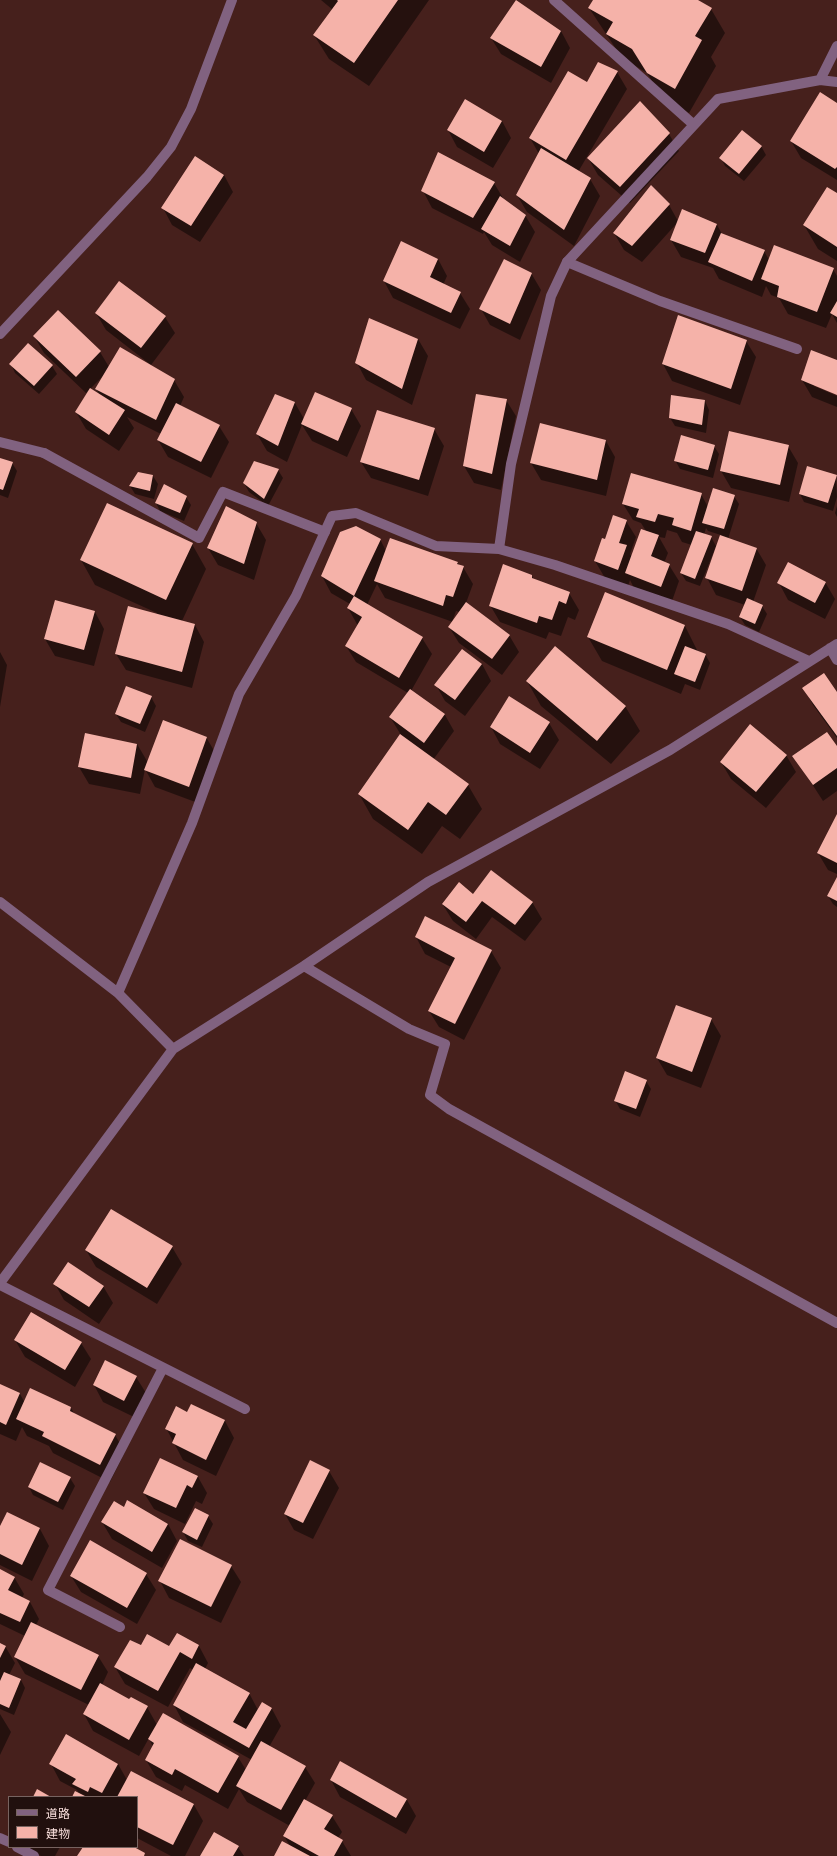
<!DOCTYPE html>
<meta charset="utf-8">
<style>
body{margin:0}
#map{position:relative;width:837px;height:1856px;overflow:hidden;background:#46201c;font-family:Rubik,"Noto Sans JP",sans-serif}
canvas{display:block}
.legend{position:absolute;left:8px;top:1796px;width:130px;height:52px;box-sizing:border-box;background:#21100e;border:1px solid #776360;margin:0;padding:5px 7px;list-style:none;font-size:12px;color:#f9dfdc}
.legend li{display:flex;align-items:center;gap:8px;height:20px}
.legend b{width:20px;border:1px solid #776360}
</style>
<div id="map">
<canvas width="837" height="1856"></canvas>
<ul class="legend">
<li><b style="height:5px;background:#816280"></b>道路</li>
<li><b style="height:11px;background:#f5b2a9"></b>建物</li>
</ul>
</div>
<script>
const context = document.querySelector('canvas').getContext('2d');
context.lineJoin = 'round';
function paint(path, color) {
  context.fillStyle = color;
  context.fill(path, 'evenodd');
}
function strokePath(path, color, width, dash) {
  context.strokeStyle = color;
  context.lineWidth = width;
  context.lineCap = dash ? 'butt' : 'round';
  context.setLineDash(dash || []);
  context.stroke(path);
}
const shadow = new Path2D(`
 M321 0H429L369 86 329 59 314 35 333 10Z
 M594 0H696L711 9 725 33 711 57 716 66 689 113 662 97 647 73 622 58 589 8Z
 M561 31 570 48 551 83 501 54 491 38Z
 M617 72 627 89 578 172 590 179 600 196 574 246 527 212 517 195 539 154 530 138 587 83Z
 M837 104V180L801 158 791 141Z
 M502 121 511 138 493 168 457 147 448 130Z
 M669 134 679 151 630 203 598 175 588 158Z
 M761 146 766 155 744 181 725 166 721 158Z
 M224 175 233 192 200 242 172 225 163 208Z
 M494 183 504 200 525 215 535 232 520 262 492 245 484 232 483 234 432 208 423 191Z
 M837 194V261L818 249 804 225Z
 M669 205 678 221 682 210 717 225 722 234 764 251 769 260 833 269 837 276V323L832 314 826 328 788 314 779 298 771 295 766 286 762 297 719 279 713 268 681 257 671 240 677 223 642 262 624 250 614 233Z
 M438 259 447 276 443 285 460 293 470 309 460 329 393 298 384 281Z
 M531 273 541 290 520 340 490 325 481 309Z
 M58 311 100 352 109 367 174 380 184 397 180 406 219 426 229 442 211 478 168 457 158 440 161 434 127 417 134 428 119 451 86 429 76 412 89 390 86 393 44 353 34 336ZM104 375 96 389 100 395 90 389Z
 M96 313 165 317 175 333 151 365 106 330Z
 M418 339 428 356 412 405 366 380 357 363Z
 M746 341 756 357 740 405 672 381 663 364Z
 M28 344 52 366 57 374 39 394 15 373 11 364Z
 M837 361V394L814 384V386L837 396V407L812 397 802 380Z
 M276 395 295 403 304 419 351 409 361 426 347 457 312 441 302 425 287 462 267 451 257 434Z
 M506 400 516 416 501 490 474 483 464 466Z
 M705 401 709 410 706 433 675 426 670 418Z
 M434 429 444 446 428 496 371 478 361 462Z
 M606 441 615 457 606 496 541 480 531 463Z
 M714 446 719 454 713 478 680 469 675 460Z
 M788 446 798 463 789 502 731 488 721 471Z
 M0 459 12 463 17 471 8 498 0 495Z
 M254 462 278 470 283 478 268 506 249 492 244 483Z
 M139 473 153 476 158 484 154 499 135 494 130 486Z
 M836 476 837 497 833 511 804 502 800 494Z
 M701 494 708 507 734 496 739 504 728 539 756 548 766 565 753 602 762 606 767 614 759 632 745 625 740 617 745 605 716 595 707 578 721 535 708 531 706 528 704 535 711 537 716 546 700 586 686 581 681 573 692 545 682 542 677 533 667 530 665 538 659 537 668 553 664 563 669 565 679 581 671 604 635 590 630 580 628 586 605 578 595 561 606 540 626 521 636 537 630 554 632 557 646 531 641 523 633 520 623 504Z
 M186 497 191 505 184 521 160 511 156 503Z
 M837 506V517L835 513Z
 M256 523 266 540 254 580 218 565 208 548Z
 M380 539 386 551 457 563 463 567 473 584 466 603 509 635 519 652 502 675 459 643 449 627 453 622 385 598 377 584 367 605 422 638 432 654 411 691 445 715 454 731 433 760 468 785 482 809 460 839 442 826 422 854 373 819 359 794 401 735 390 717 408 693 356 662 346 646 358 626 348 608 350 604 331 593 322 576ZM456 611 460 612 452 622Z
 M192 544 206 569 182 621 195 625 204 642 192 688 126 670 116 654 157 613 95 585 81 560Z
 M532 576 534 580 569 593 579 610 575 620 568 617 561 636 549 632 546 639 500 622 490 605Z
 M825 582 835 599 825 619 788 600 779 583Z
 M95 612 104 629 94 666 55 656 45 639Z
 M685 626 698 652 705 654 710 663 700 690 685 684 681 694 602 661 588 637Z
 M462 650 482 664 491 681 465 716 445 701 436 685Z
 M0 652 7 665 0 707Z
 M527 681 625 706 640 731 611 764 541 706Z
 M804 688 837 693V738L813 705Z
 M151 697 156 706 145 732 121 722 116 714Z
 M549 723 559 740 540 769 500 744 491 727Z
 M206 737 216 754 198 803 155 787 145 769 140 794 89 784 79 767 137 744 147 761 146 766Z
 M837 748V791L823 801 794 756Z
 M786 755 796 772 766 808 731 779 721 762Z
 M837 817V874L828 870 818 853Z
 M837 879V907L833 904 828 896Z
 M473 895 532 902 542 919 525 941 492 917 476 939 453 921 443 905Z
 M416 937 491 951 501 968 464 1040 439 1027 429 1011 451 967 425 954Z
 M677 1006 711 1019 721 1036 701 1088 667 1075 657 1058Z
 M646 1081 651 1089 640 1117 620 1109 615 1100Z
 M172 1247 182 1264 157 1304 96 1267 86 1250Z
 M55 1284 103 1286 113 1303 99 1324 64 1300Z
 M15 1340 81 1343 91 1359 75 1387 25 1357Z
 M136 1377 146 1393 134 1417 103 1402 94 1385Z
 M0 1385 20 1394 25 1403 71 1408 75 1415 115 1435 125 1452 110 1482 53 1453 49 1446 27 1436 22 1427 16 1441 0 1434Z
 M192 1405 225 1421 234 1438 216 1476 183 1460 166 1428 188 1414Z
 M329 1471 339 1488 313 1539 294 1530 285 1514Z
 M198 1477 207 1493 202 1504 196 1501 185 1524 154 1509 144 1493Z
 M70 1478 75 1486 63 1510 33 1495 29 1487Z
 M124 1508 168 1524 177 1541 162 1568 112 1539 102 1522Z
 M7 1513 40 1529 49 1546 32 1581 0 1565V1529Z
 M208 1516 213 1524 202 1547 188 1541 183 1532Z
 M231 1566 241 1582 221 1623 169 1598 160 1581Z
 M0 1570 14 1577 24 1594 22 1598 30 1602 39 1619 36 1625 98 1656 108 1672 102 1685 129 1701 147 1707 157 1725 238 1757 246 1770 252 1760 183 1722 174 1705 193 1670 190 1668 168 1707 125 1684 115 1667 141 1647H170L177 1634 199 1646 208 1663 205 1669 249 1693 258 1710 262 1704 272 1709 281 1726 269 1747 305 1767 315 1783 305 1801 332 1816 342 1832 338 1838 342 1841 351 1856H275L290 1846 284 1836 290 1826 247 1802 239 1789 228 1809 185 1785 182 1791 156 1777 146 1760 153 1747 149 1738 139 1756 93 1731 84 1714 89 1705 25 1674 15 1657 25 1636 0 1624Z
 M146 1574 156 1590 137 1624 81 1592 71 1576Z
 M0 1644 5 1646 15 1663 9 1675 21 1680 25 1688 14 1715 0 1709Z
 M0 1714 11 1732 0 1755Z
 M341 1763 407 1800 416 1816 406 1834 340 1797 331 1780Z
 M51 1764H118L127 1780 194 1805 203 1821 185 1856H171L137 1838V1797H73L80 1795 77 1790 60 1781Z
 M25 1847H60L55 1856H41Z
 M238 1847 244 1856H202Z`);
const building = new Path2D(`
 M337 0H398L354 63 313 35 338 1Z
 M516 0 561 31 541 67 490 38Z
 M593 0H698L712 8 695 36 702 40 675 89 647 73 632 49 606 34 613 22 588 8Z
 M598 62 618 71 566 160 529 138 568 71 587 82Z
 M820 92 837 103V167L835 169 790 141Z
 M465 99 502 121 484 152 447 130Z
 M640 101 670 133 620 187 587 158Z
 M742 130 762 146 739 174 719 158Z
 M541 148 591 178 564 230 516 195Z
 M438 152 495 182 473 218 421 191Z
 M195 156 224 175 191 226 161 208Z
 M651 185 670 204 632 246 613 233Z
 M827 187 837 193V247L803 225Z
 M500 196 526 215 510 246 481 229Z
 M682 209 717 224 705 253 670 240Z
 M721 233 765 250 752 281 708 262Z
 M401 241 438 259 430 277 461 292 451 313 383 281Z
 M774 245 834 268 817 312 777 297 779 286 761 279Z
 M504 259 532 273 510 324 479 309Z
 M119 281 166 316 141 348 95 313Z
 M837 301V317L830 313Z
 M58 310 101 351 76 377 33 336Z
 M678 315 747 340 731 389 662 364Z
 M369 318 418 339 402 389 355 363Z
 M28 343 53 365 34 386 9 364Z
 M120 347 175 379 156 420 95 389Z
 M811 350 837 360V395L801 380Z
 M90 388 125 410 109 435 75 412Z
 M315 392 352 408 338 441 301 424Z
 M275 394 295 402 278 446 256 434Z
 M476 394 507 399 492 474 463 466Z
 M671 395 705 400 702 425 669 418Z
 M176 403 220 425 201 462 157 440Z
 M377 410 435 428 419 480 360 462Z
 M540 423 606 440 597 480 530 463Z
 M729 431 789 445 780 485 720 471Z
 M681 435 715 445 708 470 674 461Z
 M0 458 13 462 3 490 0 489Z
 M254 461 279 469 264 499 243 483Z
 M807 466 837 475 828 503 799 494Z
 M138 472 153 475 150 491 129 486Z
 M631 473 702 493 691 531 672 525 674 518 658 514 655 522 636 517 639 509 622 504Z
 M164 484 187 496 180 513 155 503Z
 M713 488 735 495 724 529 702 523Z
 M107 503 193 543 166 600 80 560Z
 M226 506 257 522 244 564 207 548Z
 M613 515 627 520 619 543 627 545 618 570 594 561 602 538 605 539Z
 M356 526 381 539 354 596 321 576 340 532Z
 M641 529 659 535 651 556 670 564 661 587 625 573Z
 M696 531 712 536 695 579 680 573Z
 M720 535 757 548 742 591 705 578Z
 M390 538 458 562 457 564 464 566 453 597 446 595 443 606 374 581Z
 M788 562 826 582 815 603 777 583Z
 M503 564 532 575V578L570 592 566 604 559 601 552 620 539 616 537 623 489 606Z
 M605 592 685 625 667 670 587 637Z
 M354 596 423 637 399 678 345 646 362 617 347 608Z
 M747 598 763 605 755 624 739 617Z
 M55 600 95 611 84 650 44 639Z
 M466 602 510 635 492 659 448 627Z
 M128 606 195 624 182 672 115 654Z
 M555 646 626 706 597 741 526 681Z
 M685 646 706 654 695 682 674 674Z
 M462 649 482 664 455 700 434 685Z
 M824 673 837 692V736L802 688Z
 M126 686 152 696 140 724 115 714Z
 M410 689 445 714 424 743 389 717Z
 M509 696 550 722 530 753 490 727Z
 M163 720 207 737 189 787 144 770Z
 M750 724 787 755 756 792 720 762Z
 M827 732 837 746V768L813 785 792 756Z
 M85 733 137 744 131 778 78 767Z
 M400 734 469 784 446 815 428 802 408 830 358 794Z
 M837 814V863L817 853Z
 M491 870 533 902 515 925 482 901 466 922 442 904 459 882 473 894Z
 M837 877V901L827 896Z
 M425 916 492 950 455 1024 428 1011 455 958 415 937Z
 M676 1005 712 1018 692 1072 656 1058Z
 M625 1071 647 1080 636 1109 614 1101Z
 M111 1209 173 1246 147 1288 85 1250Z
 M68 1262 104 1286 89 1307 53 1284Z
 M31 1312 82 1342 65 1370 14 1340Z
 M105 1360 137 1376 124 1401 93 1385Z
 M0 1384 20 1393 6 1425 0 1422Z
 M30 1388 71 1407 70 1411 116 1434 100 1465 42 1436 44 1432 16 1419Z
 M191 1404 225 1420 206 1460 172 1443 176 1434 165 1429 176 1406 187 1412Z
 M160 1458 198 1476 192 1488 187 1485 176 1508 143 1493Z
 M310 1460 330 1470 303 1523 284 1514Z
 M40 1462 71 1477 58 1502 28 1487Z
 M127 1500 168 1524 152 1552 101 1522 114 1501 124 1507Z
 M195 1508 209 1515 197 1540 182 1532Z
 M7 1512 40 1528 22 1565 0 1554V1526Z
 M180 1539 232 1565 211 1607 158 1581Z
 M90 1540 147 1573 127 1608 70 1576Z
 M0 1569 15 1577 8 1590 30 1601 20 1622 0 1613Z
 M31 1622 99 1655 81 1690 14 1657Z
 M177 1633 199 1645 192 1659 180 1652 158 1691 114 1667 130 1640 141 1645 147 1634 169 1646Z
 M0 1643 6 1646 0 1658Z
 M196 1663 250 1693 233 1722 246 1729 262 1702 272 1708 249 1748 173 1705Z
 M4 1672 21 1679 9 1708 0 1704V1681Z
 M100 1683 129 1699 131 1697 148 1706 129 1740 83 1714Z
 M163 1713 239 1756 218 1793 175 1769 172 1775 145 1760 154 1743 148 1739Z
 M66 1734 118 1764 102 1793 90 1787 88 1792 72 1784 76 1779 49 1764Z
 M261 1741 306 1766 281 1810 236 1786Z
 M340 1761 407 1799 396 1818 330 1780Z
 M131 1771 194 1804 173 1845 137 1827V1797H117Z
 M37 1789 51 1797H33Z
 M75 1791 87 1797H72Z
 M304 1799 333 1815 324 1829 343 1840 334 1856H319L283 1836Z
 M214 1832 239 1846 233 1856H200Z
 M282 1841 310 1856H274Z
 M83 1847H134L145 1853 144 1856H77Z`);
const lane = new Path2D(`
 M567 262 660 301 797 349
 M44 453 199 538 223 492 325 532`);
const street = new Path2D(`
 M554 0 694 125
 M820 80 837 46
 M0 334 147 177 171 147 191 109 232 0
 M0 442 44 453
 M499 549 511 464 551 296 567 262 718 99 820 80 837 82
 M830 648 837 660
 M0 902 118 993 173 1049
 M304 966 409 1029 445 1044 430 1095 449 1109 837 1323
 M118 993 192 823 239 694 296 596 332 516 356 513 436 546 499 549 555 565 728 624 809 661
 M0 1283 173 1049 304 966 428 882 670 750 837 644
 M0 1285 245 1409
 M120 1627 48 1590 163 1368
 M0 1838 9 1842
 M17 1847 34 1856`);
paint(shadow, '#0007');
paint(building, '#f5b2a9');
strokePath(lane, '#816280', 10);
strokePath(street, '#816280', 10);
</script>
